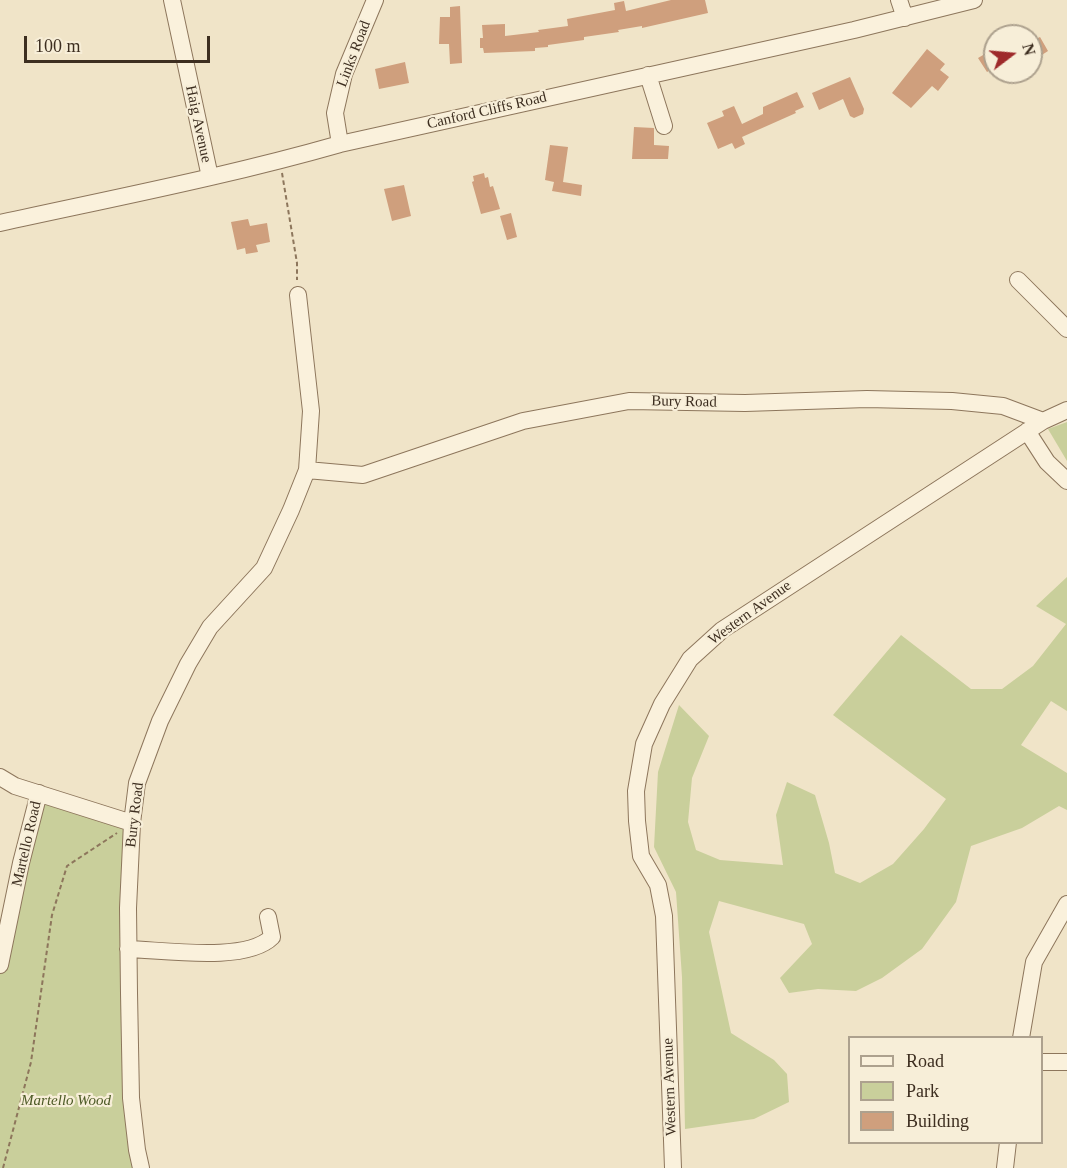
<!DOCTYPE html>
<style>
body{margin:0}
#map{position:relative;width:1067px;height:1168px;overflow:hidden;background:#f0e4c8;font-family:"Times New Roman",serif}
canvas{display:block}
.legend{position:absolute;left:848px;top:1036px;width:195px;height:108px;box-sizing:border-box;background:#f7eed8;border:2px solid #ada18e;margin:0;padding:8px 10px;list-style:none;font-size:18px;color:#3d2e20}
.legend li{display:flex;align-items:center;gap:12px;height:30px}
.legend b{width:30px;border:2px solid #ada18e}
.north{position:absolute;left:983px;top:24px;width:60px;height:60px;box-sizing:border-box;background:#f7eed8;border:2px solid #ada18e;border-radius:50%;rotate:74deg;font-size:16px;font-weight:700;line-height:24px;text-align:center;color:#3d2e20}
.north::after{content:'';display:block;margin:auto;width:21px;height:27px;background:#9e2a2b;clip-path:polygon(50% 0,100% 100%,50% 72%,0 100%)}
.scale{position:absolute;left:24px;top:36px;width:186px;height:27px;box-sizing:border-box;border:3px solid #3d2e20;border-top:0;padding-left:8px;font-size:18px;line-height:21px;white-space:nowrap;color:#3d2e20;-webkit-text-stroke:4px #f7eed8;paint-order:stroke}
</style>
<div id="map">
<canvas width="1067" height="1168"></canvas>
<ul class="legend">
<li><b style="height:8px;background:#faf1dc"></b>Road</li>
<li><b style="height:16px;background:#c9cf9b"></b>Park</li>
<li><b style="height:16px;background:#cf9f7d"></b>Building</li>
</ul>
<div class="north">N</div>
<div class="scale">100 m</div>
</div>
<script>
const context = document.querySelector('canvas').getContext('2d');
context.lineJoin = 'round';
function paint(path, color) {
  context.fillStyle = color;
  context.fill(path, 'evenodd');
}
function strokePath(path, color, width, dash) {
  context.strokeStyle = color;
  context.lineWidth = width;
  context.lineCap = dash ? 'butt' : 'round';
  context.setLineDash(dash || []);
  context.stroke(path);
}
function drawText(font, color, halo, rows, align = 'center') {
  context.font = font + ' "Times New Roman",serif';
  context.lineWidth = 4.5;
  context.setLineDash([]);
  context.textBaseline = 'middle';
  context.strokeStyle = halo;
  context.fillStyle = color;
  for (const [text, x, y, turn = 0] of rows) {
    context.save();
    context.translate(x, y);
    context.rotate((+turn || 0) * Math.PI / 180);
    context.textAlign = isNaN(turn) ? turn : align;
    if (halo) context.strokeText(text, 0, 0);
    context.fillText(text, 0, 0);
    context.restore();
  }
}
const green = new Path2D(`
 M1067 422V461L1048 429Z
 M1067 577V711L1051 701 1021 745 1067 773V810L1059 806 1022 828 971 846 956 902 922 949 882 978 856 991 818 989 789 993 780 978 812 944 804 924 719 901 709 932 731 1033 774 1060 787 1074 789 1102 754 1119 685 1129 682 977 676 892 654 847 658 772 679 705 709 736 692 778 688 822 696 850 720 860 783 865 776 815 787 782 815 795 829 843 835 873 860 883 893 864 924 829 946 799 833 715 901 635 971 689H1002L1033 666 1066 624 1036 606Z
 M39 793 132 823 128 908 141 1168H0V966Z`);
const building = new Path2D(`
 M671 0H705L708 13 642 28V26L618 30 619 32 584 37V40L548 45V47L535 48V51L484 53 483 48H480V38H483L482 25 505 24V36L539 32 538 30 568 26 567 19 615 10 614 3 624 1 626 11Z
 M460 6 462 63 450 64 449 44H439L440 17H450V7Z
 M1040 37 1048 51 1031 62V42Z
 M995 48V67L987 72 978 58Z
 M927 49 945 64 940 70 949 77 938 91 932 86 911 108 892 93Z
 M405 62 409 83 379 89 375 69Z
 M850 77 864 109 863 114 854 118 850 116 843 99 819 110 812 93Z
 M797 92 804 107 795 111 796 113 742 137 745 144 735 149 732 143 718 149 707 123 724 116 722 111 734 106 742 124 763 114V107Z
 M634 127 654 128V145L669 146 668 159H632Z
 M550 145 568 147 563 182 582 185 581 196 552 191 554 182 545 180Z
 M484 173 485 178 488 177 490 187 493 186 500 209 481 214 472 182 474 181 473 176Z
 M404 185 411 216 392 221 384 189Z
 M511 213 517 237 507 240 500 216Z
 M248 219 250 226 267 223 270 242 256 245 258 252 246 254 245 248 237 250 231 222Z`);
const path = new Path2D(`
 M282 173 297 263V280
 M3 1168 31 1062 52 915 67 866 117 833`);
const minor = new Path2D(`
 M172 0 210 177
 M899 0 905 18
 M648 75 664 126
 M340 144 335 113 344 74 375 0
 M0 223C114 198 228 176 340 144L854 30 974 0
 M1018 280 1067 329
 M1027 431 1047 462 1067 481
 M307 470 363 475 523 421 629 401 745 403 867 399 952 401 1003 406 1043 421
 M0 777 15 786 132 823
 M128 949C164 950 246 963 272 937L268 917
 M0 965 21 863 39 793
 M1021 1038 1034 962 1067 904
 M1042 1062H1067
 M141 1168 137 1150 131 1098 129 993 128 908 132 823 137 783 160 721 188 664 210 627 264 568 291 510 307 470 311 411 298 295
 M673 1168 664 916 658 885 641 856 637 821 636 791 644 744 662 704 690 659 722 630 1043 421 1067 410
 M1005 1168 1008 1142`);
const streetNames = [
 ["Links Road",354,54,-69],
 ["Canford Cliffs Road",487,111,-13],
 ["Haig Avenue",198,124,78],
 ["Bury Road",684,402,1],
 ["Western Avenue",750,613,-36],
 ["Bury Road",135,815,-83],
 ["Martello Road",27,844,-77],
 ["Western Avenue",670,1087,-92]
];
const parkNames = [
 ["Martello Wood",66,1101]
];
paint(green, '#c9cf9b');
paint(building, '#cf9f7d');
strokePath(minor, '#8d765c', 18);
strokePath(path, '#8d765c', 2, [4.5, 3]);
strokePath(minor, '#faf1dc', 16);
drawText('15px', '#3d2e20', '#f7eed8', streetNames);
drawText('italic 15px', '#4d5a26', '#f7eed8', parkNames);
</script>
